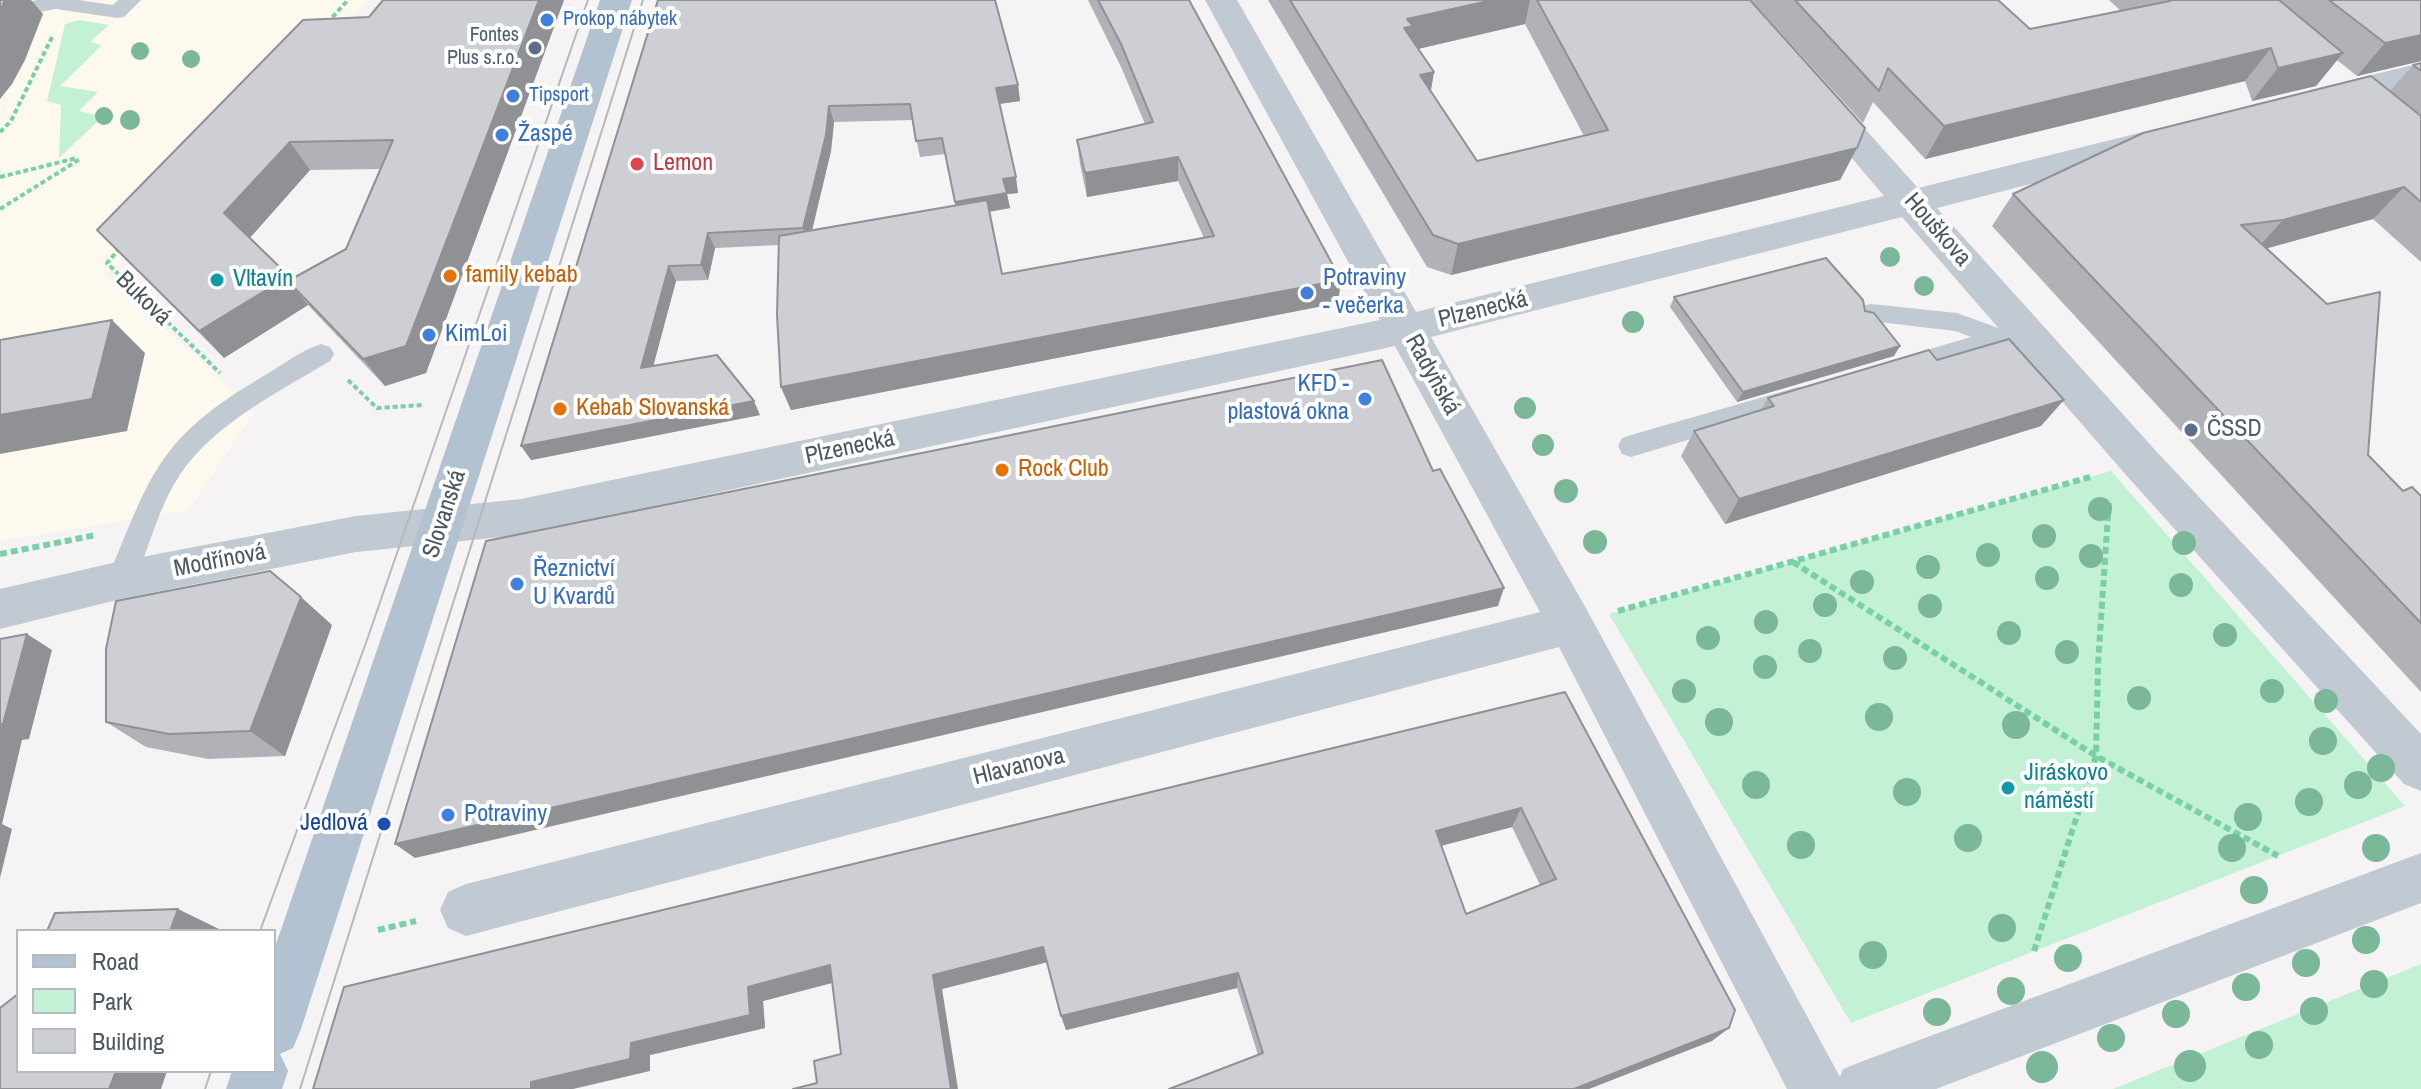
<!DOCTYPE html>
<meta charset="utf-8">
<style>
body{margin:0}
#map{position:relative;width:2421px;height:1089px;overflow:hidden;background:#f5f3f3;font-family:"Archivo Narrow",sans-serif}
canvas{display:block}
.legend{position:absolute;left:16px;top:929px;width:260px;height:144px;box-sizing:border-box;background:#fff;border:2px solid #b7bbc0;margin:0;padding:10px 14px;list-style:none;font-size:24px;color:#4a5661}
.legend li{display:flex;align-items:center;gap:16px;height:40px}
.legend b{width:40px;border:2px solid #b7bbc0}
</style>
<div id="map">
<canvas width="2421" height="1089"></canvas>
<ul class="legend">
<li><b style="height:10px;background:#b3c2d1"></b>Road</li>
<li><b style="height:22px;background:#c3f1d5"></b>Park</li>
<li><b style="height:22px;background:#cdcfd5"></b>Building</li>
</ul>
</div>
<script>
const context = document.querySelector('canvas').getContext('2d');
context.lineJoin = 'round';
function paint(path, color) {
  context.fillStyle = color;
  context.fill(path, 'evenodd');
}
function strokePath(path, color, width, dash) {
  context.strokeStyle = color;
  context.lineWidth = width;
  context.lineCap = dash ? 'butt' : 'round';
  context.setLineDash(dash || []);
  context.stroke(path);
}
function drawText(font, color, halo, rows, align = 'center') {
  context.font = font + ' "Archivo Narrow",sans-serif';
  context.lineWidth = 8;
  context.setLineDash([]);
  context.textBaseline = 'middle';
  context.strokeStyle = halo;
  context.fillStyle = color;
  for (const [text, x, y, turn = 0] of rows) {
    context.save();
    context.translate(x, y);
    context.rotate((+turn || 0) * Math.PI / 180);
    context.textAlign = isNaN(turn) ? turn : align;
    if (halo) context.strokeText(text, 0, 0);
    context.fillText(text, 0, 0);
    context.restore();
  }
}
const commercial = new Path2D(`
 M0 0H369L123 257 104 274 225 382 253 414 189 510 0 541Z`);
const green = new Path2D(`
 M79 20 109 25 90 42 102 45 60 86 98 92 79 111 97 115 109 111 111 117 99 120 59 158 61 105 47 101 65 24Z
 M2111 471 2405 806 1851 1023 1609 614Z
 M2421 964V1089H2113Z`);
const pathFar1 = new Path2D(`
 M327 23 348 0
 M0 132 11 121 53 35
 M0 177 77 158
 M0 209 80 159
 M120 248 107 263 220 373
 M348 380 377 408 423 405`);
const path = new Path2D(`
 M0 554 96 535
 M1793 562 2096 756 2278 856
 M1618 611 2090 477
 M378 930 416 921
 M2034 951 2096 756 2098 664 2109 500`);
const lane = new Path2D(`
 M37 0H79L113 5 118 0H141L124 17 117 18 56 9 0 19V7Z
 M1871 304 1957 313 2001 329 2025 322 2034 324 2038 331 2034 338 1899 378 1890 375 1886 368 1890 361 1971 337 1955 331 1862 320 1859 313 1862 306Z
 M321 344 330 347 334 354 330 361C274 395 206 427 173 486 155 518 147 555 131 589L121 592 111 589 107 580C151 474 158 438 262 377 281 366 300 351 321 344Z
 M1798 387 1807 390 1811 397 1807 404 1631 457 1622 454 1618 446 1622 438 1631 435Z`);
const street = new Path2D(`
 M1205 0H1237L1416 312 1884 196 1801 98 1806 90 1818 87 1830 90 1918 188 2151 130 2164 134 2169 142 2164 150 1937 208 2156 451 2421 734V791L2404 784 2126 475 1902 217 1431 337 1587 610 1840 1077 1843 1069 1863 1061 2421 853V903L1936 1089H1787L1559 647 466 936 448 928 440 910 448 892 466 884 1540 612 1395 346 521 535 356 552 121 599 0 629V589L121 561 356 516 521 499 1380 320Z
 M2421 63V85L2322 109 2310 106 2305 98 2310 90Z`);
const primary = new Path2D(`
 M600 0H632L301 1029 293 1048 280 1054 288 1071 282 1089H226L232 1071H274V950Z`);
const tram = new Path2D(`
 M260 931 367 640 588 0
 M205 1089 211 1071
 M300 1089 643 0`);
const trees = [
 [140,51,9],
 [191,59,9],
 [104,116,9],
 [130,120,10],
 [1890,257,10],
 [1924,286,10],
 [1633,322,11],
 [1525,408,11],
 [1543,445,11],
 [1566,491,12],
 [2100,509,12],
 [2044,536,12],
 [1595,542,12],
 [2184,543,12],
 [1988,555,12],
 [2091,556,12],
 [1928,567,12],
 [2047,578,12],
 [1862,582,12],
 [2181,585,12],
 [1825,605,12],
 [1930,606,12],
 [1766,622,12],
 [2009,633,12],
 [2225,635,12],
 [1708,638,12],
 [1810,651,12],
 [2067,652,12],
 [1895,658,12],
 [1765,667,12],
 [1684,691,12],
 [2272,691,12],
 [2139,698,12],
 [2326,701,12],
 [1879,717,14],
 [1719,722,14],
 [2016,725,14],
 [2323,741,14],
 [2381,768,14],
 [1756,785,14],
 [2358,785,14],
 [1907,792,14],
 [2309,802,14],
 [2248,817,14],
 [1968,838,14],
 [1801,845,14],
 [2232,848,14],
 [2376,848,14],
 [2254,890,14],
 [2002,928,14],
 [2366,940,14],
 [1873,955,14],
 [2068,958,14],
 [2306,963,14],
 [2374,984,14],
 [2246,987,14],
 [2011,991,14],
 [2314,1011,14],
 [1937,1012,14],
 [2176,1014,14],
 [2111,1038,14],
 [2259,1045,14],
 [2190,1066,16],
 [2042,1067,16]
];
const wall = new Path2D(`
 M383 0H564L426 373 385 386 308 305 224 358 97 230 369 17ZM381 169 346 249 292 279 250 238 310 170Z
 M658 0 1018 85 1020 101 999 104 1018 193 1007 194 1010 208 989 212 1002 274 1204 238 1178 181 1087 197 1080 164 1077 140 1145 124 1122 69 1088 0H1189L1341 280 1338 303 791 410 781 387 779 245 715 248 708 280 676 281 653 366 760 415 531 460ZM912 120 920 157 945 154 956 206 812 230 831 151 834 122Z
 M1268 0H1750L1857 148 1840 180 1451 275 1427 267ZM1525 24 1584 136 1477 161 1431 91 1434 72 1418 49Z
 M1751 0H1998L2030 29 2121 11 2109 0H2421V61L2357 76 2337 60 2316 86 2252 101 2245 81 1925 159 1873 102 1863 123Z
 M2421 63V262L2373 219 2266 248 2368 455 2403 491 2421 496V692L1992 226 2013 194 2390 91 2413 65Z
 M1674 297 1865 311 1894 356 1737 402 1670 307Z
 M1937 360 2041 426 1725 524 1681 456 1694 431 1761 410 1768 398Z
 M332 625 285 756 208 759 146 747 106 722Z
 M1565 692 1712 1041 1258 1055 1237 988 1066 1030 1047 962 942 989 817 1083 841 1054 832 983 763 1001 765 1028 650 1055V1071L313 1089ZM1512 827 1540 885 1466 914 1441 846Z`);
const shadedWall = new Path2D(`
 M0 0H31L43 14 25 60 12 84 0 99Z
 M539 0H564L426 373 385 386 363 359Z
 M1493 0H1530L1525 24 1409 51 1404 28 1407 19Z
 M2421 35V61L2357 76 2385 43Z
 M2271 48 2245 81 1925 159 1944 126Z
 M2343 53 2316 86 2252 101 2278 68Z
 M1434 72 1428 105 1420 75Z
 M1018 85 1020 101 998 104 996 88Z
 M829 106 834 122 831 151 809 243 803 228Z
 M290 142 310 170 247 241 224 213Z
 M1857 148 1840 180 1451 275 1458 244Z
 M1178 157V181L1087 197 1085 173Z
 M1016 177 1018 193 1007 194 1010 208 958 217 955 202 1003 179Z
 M2404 187 2373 219 2254 252 2283 220Z
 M708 233 715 248 708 280 701 265Z
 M669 266 676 281 649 382 641 368Z
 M289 276 312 303 288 281 308 305 224 358 199 331Z
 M1341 280 1338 303 791 410 781 387Z
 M112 320 145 353 127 431 0 454V415Z
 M1900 346 1894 356 1737 402 1743 392Z
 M2064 400 2041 426 1725 524 1739 499Z
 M754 401 760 415 531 460 521 446Z
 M1504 588 1498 606 415 858 395 844Z
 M301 597 332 625 285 756 250 731Z
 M27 634 52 650 29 739 22 740 2 824 12 829 0 878V724Z
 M1521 808 1512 827 1429 849 1436 831Z
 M178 909 219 929V931H170Z
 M1043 947 1048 962 942 989 958 1089H951L933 975Z
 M830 965 843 980 763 1001 765 1028 650 1055V1071L573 1089H531V1082L631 1043 748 987Z
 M1238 973 1237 988 1066 1030 1061 1016Z
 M1729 1028 1712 1041 1589 1089H1574Z
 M116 1071H167L161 1089H109Z`);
const building = new Path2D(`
 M0 0H5L0 11Z
 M383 0H539L406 346 363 359 288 281 346 249 393 140 290 142 224 213 289 276 199 331 97 230 303 20 369 17Z
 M658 0H995L1018 85 996 88 1016 177 1003 179 1007 193 955 202 942 138 916 141 910 104 829 106 826 135 803 228 708 233 701 265 669 266 641 368 717 355 754 401 521 446Z
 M1098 0H1189L1341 280 781 387 777 315 779 236 987 200 1002 274 1214 236 1178 157 1085 173 1077 140 1153 122 1121 44Z
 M1290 0H1493L1407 19 1413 26 1404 28 1434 72 1420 75 1477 161 1608 130 1537 0H1750L1865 128 1857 148 1458 244 1433 235Z
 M1795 0H1998L2030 29 2170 1 2169 0H2279L2343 53 2278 68 2271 48 1944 126 1888 68 1879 91Z
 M2329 0H2421V35L2385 43Z
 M2421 63V71L2413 65Z
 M2371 76 2421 116V202L2404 187 2283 220 2241 225 2327 304 2380 292 2368 455 2403 491 2412 487 2421 496V623L2013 194 2143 133Z
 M1826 258 1863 300 1865 311 1874 313 1900 346 1743 392 1674 297Z
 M112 320 92 399 0 415V340Z
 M2009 339 2064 400 1739 499 1694 431 1774 406 1768 398 1929 350 1937 360Z
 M1382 360 1433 471 1440 469 1504 588 395 844 486 541Z
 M270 571 301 597 250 731 169 734 106 722V649L116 601Z
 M27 634 3 724H0V639Z
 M1565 692 1735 1010 1729 1028 1574 1089H1169L1263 1053 1238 973 1061 1016 1043 947 933 975 951 1089H793L817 1083 814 1061 841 1054 830 965 748 987 750 1015 631 1043 630 1059 531 1082V1089H313L344 987ZM1521 808 1556 879 1466 914 1436 831Z
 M178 909 170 931H47L55 913Z
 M18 994V1071H116L109 1089H0V1008Z`);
const markers = [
 [547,20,8,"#3f7fe0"],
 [535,48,8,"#5c6f8a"],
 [513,96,8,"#3f7fe0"],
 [502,135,8,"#3f7fe0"],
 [637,164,8,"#e0444e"],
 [450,276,8,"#e8710a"],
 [217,280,8,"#0f9aa8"],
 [1307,293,8,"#3f7fe0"],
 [429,335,8,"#3f7fe0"],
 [1365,399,8,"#3f7fe0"],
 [560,409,8,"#e8710a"],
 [2191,430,8,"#5c6f8a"],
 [1002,470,8,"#e8710a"],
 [517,584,8,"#3f7fe0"],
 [2008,788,8,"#0f9aa8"],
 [448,815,8,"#3f7fe0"],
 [384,824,8,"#1a4fb4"]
];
const farShopnames = [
 ["Prokop nábytek",563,20],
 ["Tipsport",529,96]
];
const farServicenames = [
 ["Fontes",519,36],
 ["Plus s.r.o.",519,59]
];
const shopNames = [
 ["Žaspé",518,135],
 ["Potraviny",1323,279],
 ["- večerka",1323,307],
 ["KimLoi",445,335],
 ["KFD -",1349,385,"right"],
 ["plastová okna",1349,413,"right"],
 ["Řeznictví",533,570],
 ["U Kvardů",533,598],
 ["Potraviny",464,815]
];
const healthNames = [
 ["Lemon",653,164]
];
const streetNames = [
 ["Houškova",1937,230,49],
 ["Buková",143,299,44],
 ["Plzenecká",1483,310,-14],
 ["Radyňská",1432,375,61],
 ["Plzenecká",850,448,-12],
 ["Slovanská",445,514,-72],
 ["Modřínová",220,561,-11],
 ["Hlavanova",1019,767,-14]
];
const foodNames = [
 ["family kebab",466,276],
 ["Kebab Slovanská",576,409],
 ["Rock Club",1018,470]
];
const cultureNames = [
 ["Vltavín",233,280],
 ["Jiráskovo",2024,774],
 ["náměstí",2024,802]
];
const serviceNames = [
 ["ČSSD",2207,430]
];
const transitNames = [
 ["Jedlová",368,824]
];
paint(commercial, '#fdf9ef');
paint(green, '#c3f1d5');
strokePath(pathFar1, '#7ad0a6', 4, [5, 3]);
strokePath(path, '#7ad0a6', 6, [7, 4]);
paint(lane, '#c1cad2');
paint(street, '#c1cad2');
paint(primary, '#b3c2d1');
strokePath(tram, '#b5b8bd', 2);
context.fillStyle = '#7bb799';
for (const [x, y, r] of trees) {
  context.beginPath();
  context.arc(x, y, r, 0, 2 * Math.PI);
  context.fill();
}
paint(wall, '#b0b2b7');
paint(shadedWall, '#909195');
paint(building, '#cdcfd5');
strokePath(building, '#909195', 2);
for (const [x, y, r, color] of markers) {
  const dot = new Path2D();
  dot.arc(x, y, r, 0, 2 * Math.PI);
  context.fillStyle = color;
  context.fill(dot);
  strokePath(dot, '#fff', 3);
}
drawText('20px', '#366cbe', '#fff', farShopnames, 'left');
drawText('20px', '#4e5e75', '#fff', farServicenames, 'right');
drawText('24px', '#366cbe', '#fff', shopNames, 'left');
drawText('24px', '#be3a42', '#fff', healthNames, 'left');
drawText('24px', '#4a5661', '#fff', streetNames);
drawText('24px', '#c56008', '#fff', foodNames, 'left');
drawText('24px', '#0d838f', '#fff', cultureNames, 'left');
drawText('24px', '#4e5e75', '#fff', serviceNames, 'left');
drawText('24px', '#164399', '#fff', transitNames, 'right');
</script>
